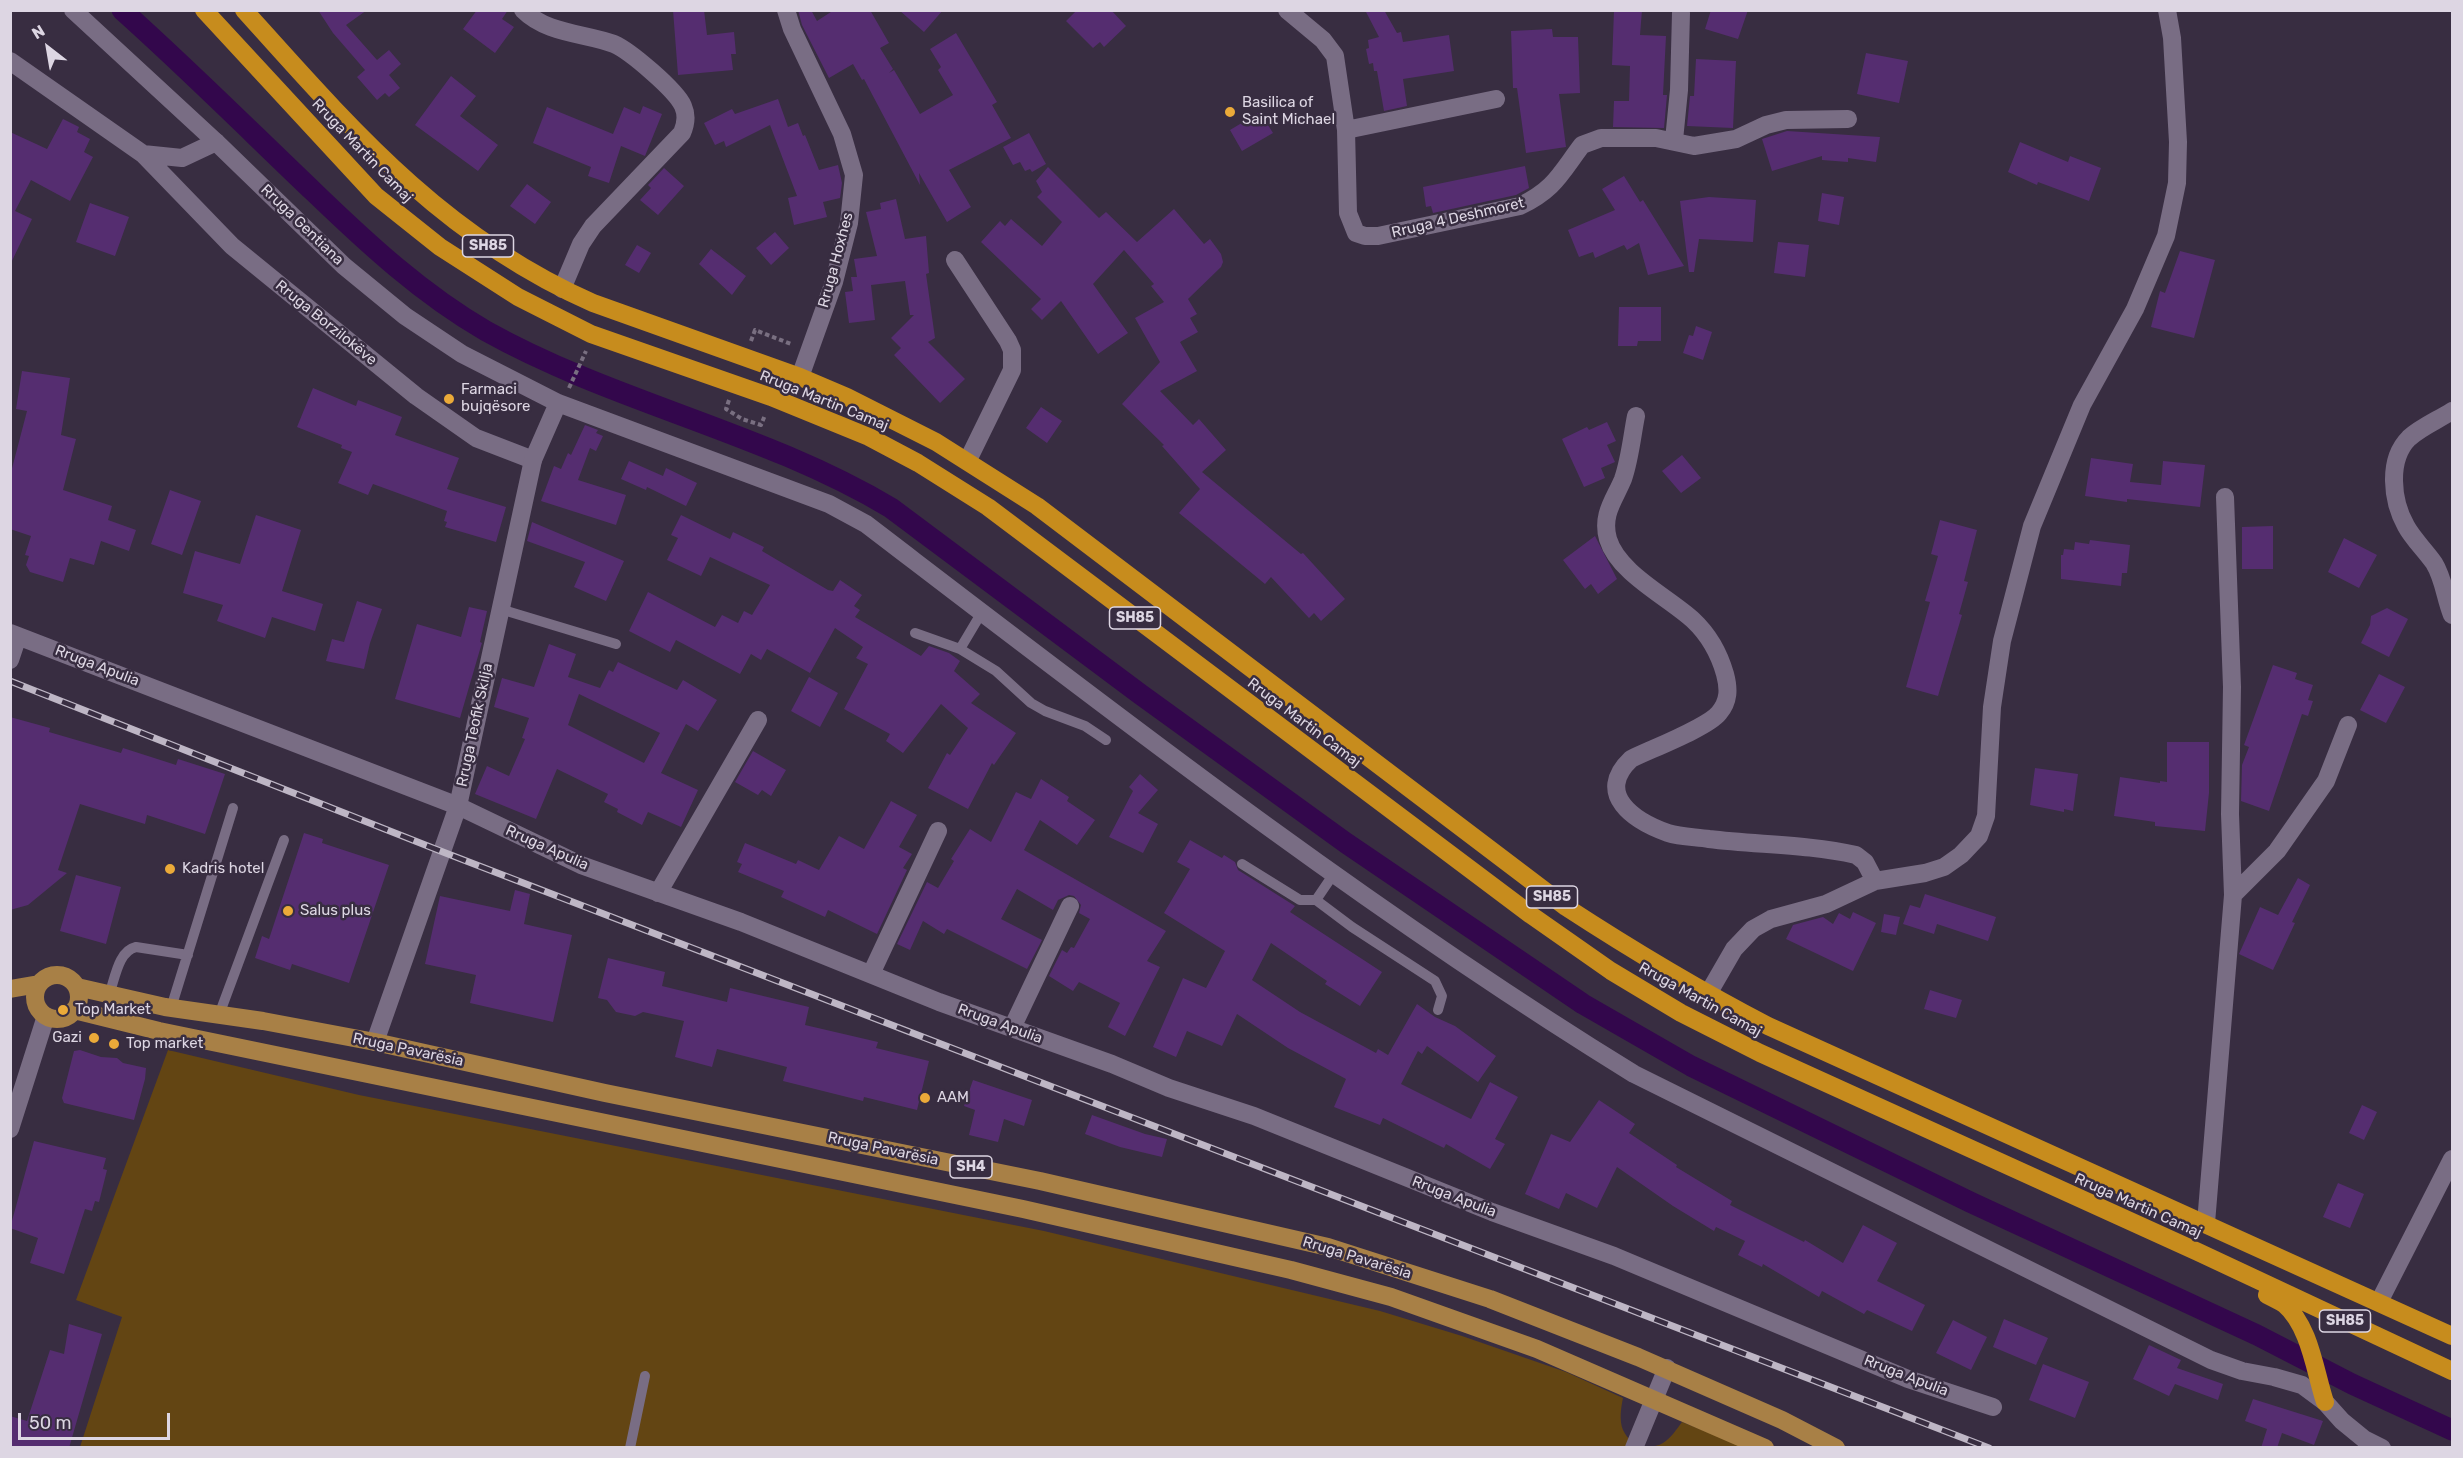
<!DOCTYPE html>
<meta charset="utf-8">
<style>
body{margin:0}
#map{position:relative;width:2463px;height:1458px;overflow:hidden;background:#382d41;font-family:Rubik,sans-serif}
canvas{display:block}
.frame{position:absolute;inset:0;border:12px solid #ddd6e3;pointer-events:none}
.north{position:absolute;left:18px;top:18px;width:60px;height:60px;-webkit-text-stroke:4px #382d41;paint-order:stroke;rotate:329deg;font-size:16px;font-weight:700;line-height:24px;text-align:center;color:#ddd6e3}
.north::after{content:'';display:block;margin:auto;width:21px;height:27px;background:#ddd6e3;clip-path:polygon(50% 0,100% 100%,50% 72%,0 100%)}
.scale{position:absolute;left:18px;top:1413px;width:152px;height:27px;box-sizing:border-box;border:3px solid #ddd6e3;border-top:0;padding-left:8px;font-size:18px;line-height:21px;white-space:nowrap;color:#ddd6e3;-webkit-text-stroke:4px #382d41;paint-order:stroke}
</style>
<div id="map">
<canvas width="2463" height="1458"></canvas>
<div class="frame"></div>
<div class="north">N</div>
<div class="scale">50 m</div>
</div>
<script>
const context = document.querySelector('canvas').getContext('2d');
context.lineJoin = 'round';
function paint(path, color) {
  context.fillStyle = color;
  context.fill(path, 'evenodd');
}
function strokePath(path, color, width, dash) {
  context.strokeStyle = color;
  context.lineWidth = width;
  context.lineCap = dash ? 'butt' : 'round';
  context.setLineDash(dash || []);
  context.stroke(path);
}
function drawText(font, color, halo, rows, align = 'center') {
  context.font = font + ' Rubik,sans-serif';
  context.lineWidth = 5;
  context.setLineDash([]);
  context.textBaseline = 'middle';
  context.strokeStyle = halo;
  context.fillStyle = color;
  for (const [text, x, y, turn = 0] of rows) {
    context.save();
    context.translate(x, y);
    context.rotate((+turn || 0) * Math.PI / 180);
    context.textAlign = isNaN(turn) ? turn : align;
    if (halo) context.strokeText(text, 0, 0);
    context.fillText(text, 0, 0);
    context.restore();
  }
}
const green = new Path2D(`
 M168 1050 359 1095 1044 1231 1380 1311 1462 1336 1566 1372 1623 1398C1621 1408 1619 1420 1623 1430 1630 1446 1649 1451 1663 1443 1671 1438 1676 1430 1682 1422L1745 1447H80L122 1317 76 1300Z`);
const canal = new Path2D(`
 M122 10C188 69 251 132 315 193 368 244 422 294 486 331 615 403 764 432 891 508L1140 694 1346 843 1583 1004 1691 1066 1970 1202 2257 1335 2352 1384 2452 1430`);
const building = new Path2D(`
 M318 10H367L346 25 377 60 389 50 401 64 389 75 400 88 389 97 385 93 377 100 357 77 365 70 333 33Z
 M477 10H508L502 19 514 27 495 53 463 29Z
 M673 10H704L707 35 734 32 736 54H731L733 70 678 75Z
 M798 10H811L817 21 834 10H870L889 43 880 48 893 69 889 73 894 70 920 114 953 95 938 70 941 67 930 49 956 33 997 102 992 105 1011 138 949 170 971 207 947 222 919 173 920 185 864 79 862 80 853 64 829 78 802 25Z
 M899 10H943L924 32Z
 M1077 10H1111L1126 26 1104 47 1100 42 1093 48 1066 21Z
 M1365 10H1384L1397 33 1401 32 1403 42 1449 35 1454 71 1403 79 1407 106 1384 111 1377 71H1374L1373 63 1369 64 1366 49 1369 48 1368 40 1379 37Z
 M1614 10H1642L1640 35 1666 36 1663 95H1667L1664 128 1613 127 1614 101H1629L1630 66 1612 65Z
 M1711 10H1748L1738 39 1705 29Z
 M1552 29 1553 37H1578L1580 93 1559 94 1566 147 1526 153 1517 88H1513L1511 31Z
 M1866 53 1908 61 1899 103 1857 94Z
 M1696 59 1736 61 1733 128 1687 126 1690 96H1694Z
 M451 76 476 96 460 116 498 145 478 171 415 125Z
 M778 99 788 127 798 123 803 136 805 135 819 170 838 165 842 183 840 198 823 202 827 217 794 225 788 198 797 196 770 125 726 147 724 141 715 145 704 123 732 109 735 114Z
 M643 106 662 114 645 156 621 146 609 183 588 176 591 167 533 143 547 107 613 134 624 107 640 114Z
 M1260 112 1273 133 1242 151 1230 130Z
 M63 119 79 127 77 132 90 139 84 152 93 157 70 201 31 180 15 211 32 219 10 265V132L47 149Z
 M1787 131 1880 137 1876 162 1848 158V162L1822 160V156L1772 171 1762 139Z
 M1029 133 1046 164 1032 172 1030 169 1025 171 1020 162 1013 165 1003 147Z
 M2020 142 2068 162 2070 156 2101 168 2089 201 2038 182 2037 185 2008 172Z
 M1525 166 1529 188 1516 195 1433 213 1431 206 1426 207 1423 187Z
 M1048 167 1099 218 1106 212 1137 242 1174 209 1204 244 1210 239 1221 254 1223 262 1221 267 1188 299 1197 314 1190 318 1198 332 1180 342 1197 371 1160 391 1193 425 1199 419 1226 450 1202 472 1301 554 1303 553 1345 599 1321 621 1314 613 1309 618 1271 577 1265 584 1179 513 1200 489 1162 446 1164 445 1122 404 1160 362 1135 318 1164 302 1151 286 1154 284 1124 250 1093 284 1128 333 1098 354 1061 301 1042 320 1031 309 1041 299 981 242 1000 221 1005 226 1011 219 1042 246 1062 222 1037 197 1042 192 1036 181Z
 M664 168 684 186 658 215 640 200 651 188 648 185Z
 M1624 176 1640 202 1643 200 1684 266 1648 275 1639 243 1627 250 1624 245 1595 258 1593 252 1579 257 1568 230 1615 210 1602 189Z
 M527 184 551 202 535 224 510 206Z
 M1822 193 1844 197 1839 225 1818 221Z
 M1709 197 1756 200 1753 242 1699 239 1694 272H1689L1680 201Z
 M896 199 905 239 926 236 929 273 926 274 935 338 928 342 965 379 940 403 894 355 901 348 891 338 914 315H910L905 281 871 285 875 320 849 323 845 292 853 291 851 277H857L854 259 877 256 866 212 881 209 880 203Z
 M90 203 129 217 115 256 76 242Z
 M775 232 789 248 771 265 756 248Z
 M1778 242 1809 245 1805 277 1774 273Z
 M637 245 651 253 639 273 625 265Z
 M711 249 746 276 732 295 699 264Z
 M2180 251 2215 260 2194 338 2151 327 2160 291 2165 293Z
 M1619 307H1661V341H1638L1637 346H1618Z
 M1696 326 1712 332 1703 360 1683 353 1689 335 1693 336Z
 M22 371 70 378 61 435 76 439 63 490 112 506 108 520 136 530 129 551 101 541 94 565 70 558 63 582 30 572 26 565 29 556 25 555 31 536 10 529V476L27 411 16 409Z
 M313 388 356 406 358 400 402 417 395 435 459 458 447 489 506 507 496 542 445 527 447 522 444 521 447 511 373 484 368 495 338 483 352 452 341 448 342 445 297 427Z
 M1041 407 1062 421 1047 443 1026 428Z
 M1607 422 1616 441 1607 445 1615 462 1601 468 1605 478 1584 487 1562 439 1587 427 1589 430Z
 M585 425 598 430 596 433 603 436 596 451 590 448 578 480 626 495 616 525 541 501 554 466 561 469 568 453 571 455Z
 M1682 455 1701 478 1681 493 1662 471Z
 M2091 458 2133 464 2130 482 2161 485 2163 461 2205 465 2200 507 2127 499V502L2085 496Z
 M629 461 663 476 666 468 697 483 686 506 647 487 646 490 621 479Z
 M170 490 201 501 182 555 151 544Z
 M256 515 301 530 282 591 323 604 315 631 272 617 265 638 217 621 223 605 183 593 195 551 240 564Z
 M681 515 730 539 733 532 764 547 762 551 828 590 833 591 840 580 862 595 854 606 860 610 855 617 921 656 929 646 949 653 960 661 954 671 980 694 971 703 1016 733 994 765 992 763 968 809 928 788 947 753 950 755 968 728 941 704 903 753 886 741 890 734 844 709 868 664 856 658 863 647 835 628 810 673 767 649 761 660 751 654 740 674 676 640 670 652 629 631 648 592 715 627 722 615 738 623 744 611 752 615 770 585 710 557 701 576 667 560 678 538 671 535Z
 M1940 520 1977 530 1964 581 1968 582 1959 614 1962 615 1938 696 1906 687 1930 602 1925 601 1938 556 1931 554Z
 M532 522 624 561 606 601 574 587 585 562 527 541Z
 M2273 526V569H2242V527Z
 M1595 536 1617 579 1598 594 1591 584 1585 589 1563 560Z
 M2344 538 2377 555 2359 588 2328 572Z
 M2090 540 2130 545 2127 573H2122L2121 586 2061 579V555H2063L2064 549 2074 550 2075 542 2089 544Z
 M357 601 382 609 370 643 364 669 326 661 332 639 344 642Z
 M469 607 487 611 480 642 482 643 481 646 460 718 395 699 417 624 461 637Z
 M2387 608 2408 619 2389 657 2361 643 2370 625 2371 616Z
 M549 644 576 654 568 677 600 688 609 670 613 672 618 662 677 690 683 680 717 700 698 731 686 724 661 773 698 790 681 827 648 812 642 825 617 812 618 809 604 802 608 794 557 769 536 819 475 794 487 766 509 776 525 739 522 738 529 718 494 707 502 678 534 687ZM579 694 660 733 644 763 568 725Z
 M2273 665 2297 673 2295 679 2313 685 2308 700 2313 701 2308 716 2302 714 2269 811 2241 801 2242 765 2249 747 2244 745Z
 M2379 674 2405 687 2386 723 2360 710Z
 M809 677 838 693 820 727 791 711Z
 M10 717 50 728 49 732 121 753 123 748 176 765 178 759 225 774 205 834 147 815 145 824 80 804 58 870 67 873 28 905 10 910Z
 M2167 742H2209V793L2205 831 2155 826V822L2114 816 2120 777 2160 783V781L2167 782Z
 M753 751 786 770 771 796 762 790 758 795 735 782Z
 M2035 768 2078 774 2073 811 2064 809V812L2030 805Z
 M1140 774 1158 790 1138 813 1158 824 1143 853 1109 837 1133 791 1129 787Z
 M1041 779 1069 797 1067 801 1095 820 1077 845 1040 820 1024 850 1166 931 1147 961 1160 967 1125 1036 1108 1027 1120 1003 1079 982 1073 991 1049 976 1062 950 1067 953 1071 947 1074 948 1090 919 1079 913 1081 905 1074 896 1069 895 1058 900 1053 910 1017 889 1001 919 1042 940 1027 969 947 929 944 934 923 921 910 950 897 944 927 882 938 888 954 861 951 859 970 829 991 842 1016 792 1031 799Z
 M891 801 917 815 899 847 912 854 903 868 907 870 877 934 828 910 825 917 781 897 784 891 738 872 742 864 737 862 745 843 796 864 798 860 819 870 839 836 864 849Z
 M304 833 323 839 322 843 389 865 349 983 292 964 290 970 255 958 262 936 269 939Z
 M1190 840 1222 858 1224 855 1235 862 1238 870 1295 906 1290 912 1382 972 1360 1006 1325 984 1327 981 1271 943 1252 980 1300 1012 1376 1053 1378 1049 1388 1055 1417 1004 1435 1017 1455 1026 1496 1056 1478 1082 1427 1046 1422 1054 1418 1051 1401 1084 1471 1119 1490 1082 1518 1097 1495 1139 1505 1144 1490 1169 1446 1144 1444 1148 1383 1118 1380 1125 1334 1107 1346 1079 1288 1048 1237 1014 1222 1046 1187 1031 1176 1057 1153 1047 1183 978 1206 988 1225 951 1164 913 1190 869 1177 862Z
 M76 875 121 887 106 944 60 931Z
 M2298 878 2310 885 2292 922 2295 923 2273 970 2239 954 2260 907 2278 915Z
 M515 890 530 894 524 924 572 935 553 1022 470 1003 476 975 425 964 440 896 510 911Z
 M1925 894 1996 917 1988 941 1937 924 1934 934 1903 924 1910 905 1920 908Z
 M1853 912 1876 923 1853 971 1786 939 1793 925 1823 917 1833 924 1839 913 1850 919Z
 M1884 914 1900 917 1896 935 1881 932Z
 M608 958 665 972 662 986 727 1002 730 988 809 1007 805 1025 878 1042 876 1048 929 1061 917 1110 864 1097 863 1101 783 1081 787 1067 717 1049 712 1067 675 1057 684 1021 643 1012 635 1016 616 1012 607 1000 598 998Z
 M1930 990 1962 1000 1956 1018 1924 1009Z
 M80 1050 101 1057 117 1058 123 1063 146 1068 145 1079 134 1120 64 1103 62 1098 74 1051Z
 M973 1080 1032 1100 1024 1126 1004 1119 998 1142 969 1135 975 1110 964 1106Z
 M1599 1100 1635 1124 1629 1133 1677 1165 1676 1167 1732 1201 1730 1205 1804 1242 1805 1240 1843 1263 1863 1225 1897 1243 1877 1281 1925 1305 1912 1331 1867 1310 1864 1314 1822 1291 1819 1297 1763 1264 1762 1267 1738 1255 1745 1241 1716 1227 1714 1231 1673 1206 1617 1167 1597 1208 1566 1193 1559 1209 1525 1194 1551 1134 1570 1142Z
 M2362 1105 2377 1112 2364 1140 2349 1133Z
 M1092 1115 1145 1134 1167 1139 1162 1157 1120 1147 1085 1134Z
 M34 1141 106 1158 103 1169 107 1170 99 1202 95 1201 92 1211 85 1209 64 1274 30 1263 38 1238 10 1228Z
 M2338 1183 2364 1194 2350 1228 2323 1217Z
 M2004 1319 2048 1338 2036 1365 1993 1347Z
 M1953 1320 1987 1337 1971 1370 1936 1353Z
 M69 1324 102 1334 69 1448H10V1416L27 1421 50 1350 64 1354Z
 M2149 1345 2181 1360 2177 1368 2223 1384 2218 1400 2175 1384 2169 1396 2133 1379Z
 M2043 1364 2089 1382 2075 1418 2029 1400Z
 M2253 1399 2323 1421 2314 1445 2282 1433 2277 1448H2261L2267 1429 2245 1421Z`);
const path = new Path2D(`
 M751 341 755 330 791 344
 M569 388 586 351
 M729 400 726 409 742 419 761 425 765 415`);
const lane = new Path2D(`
 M500 609 616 644
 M915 633 960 649 996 671 1031 703 1045 711 1085 726 1106 740
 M960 649 982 612
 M1242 864 1300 900H1316L1352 927 1435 981 1442 996 1438 1010
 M1316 900 1335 872
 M109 995C115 979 118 951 136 947L188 955
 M171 1008 233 808
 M219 1015 284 840
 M630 1448 645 1376`);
const street = new Path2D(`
 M523 10C547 34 584 33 614 44 630 51 676 90 683 106 687 115 686 124 682 133L593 226 581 244 562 289
 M786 10 792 29 842 134 854 175 849 223 834 282 800 377
 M1287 10 1323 40 1335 56 1346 130 1348 213 1356 233 1365 236H1378L1520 206C1555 189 1560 174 1582 145L1601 138H1656L1694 146 1736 139 1766 125 1786 120 1848 119
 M10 61 143 154 182 158 216 142
 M1346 130 1496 99
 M1674 140 1679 90 1681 13
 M143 154 232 246 416 396 476 438 533 460
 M955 260 1008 341 1012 350V370L968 460
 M2452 411C2438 420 2421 427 2409 438 2387 460 2392 501 2406 526 2413 539 2425 550 2434 563 2444 579 2445 598 2452 615
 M1636 416C1632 436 1630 459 1623 479 1615 499 1601 514 1608 539 1618 573 1668 597 1693 620 1709 635 1719 653 1725 674 1729 689 1729 701 1719 713 1707 728 1651 749 1631 759 1594 794 1634 821 1668 833 1680 837 1696 837 1709 839 1757 845 1808 844 1856 855L1865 862 1875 881
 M10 633 458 806 581 865 741 922 939 1002 1112 1064 1169 1088 1254 1116 1492 1212 1614 1256 1908 1379 1993 1407
 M10 660 18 636
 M658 893 758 720
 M2233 895 2277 851 2326 781 2348 725
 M871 974 938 831
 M1708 994 1734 949 1753 929 1771 919 1826 904 1875 881 1925 873 1944 867 1961 855 1979 836 1986 816 1992 707 2002 641 2032 526 2082 405 2135 309 2166 236 2177 183 2178 142 2172 38 2167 10
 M1012 1028 1070 906
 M10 1129 46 1016
 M2206 1223 2233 895 2230 814 2232 687 2225 497
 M2379 1302 2452 1159
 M1634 1448 1667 1368`);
const secondary = new Path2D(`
 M73 10 216 142 344 266 405 316 462 354 558 403 829 504 866 524C1116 715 1366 909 1634 1074L2211 1360 2242 1371 2274 1377 2302 1385 2325 1402 2342 1421 2364 1439 2382 1448
 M375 1042 458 806 533 460 558 403`);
const primary = new Path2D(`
 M35 997a22 22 0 1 1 44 0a22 22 0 1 1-44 0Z
 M77 987 165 1007 263 1021 375 1042 605 1093 1040 1181 1328 1247 1490 1299 1638 1357 1782 1420 1836 1448
 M10 989 39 984
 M74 1010 159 1031 1023 1209 1291 1270 1391 1297 1537 1349 1765 1448`);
const highway = new Path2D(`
 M204 10 376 196 440 247 518 297 591 334 771 397 869 437 918 463 988 507 1531 915 1611 971 1681 1013 1760 1053 2198 1252 2452 1371
 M244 10C351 129 443 237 593 303L800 377 847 397 936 442 1037 506 1566 907C1632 950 1699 990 1768 1026L2452 1336
 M2267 1295C2273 1298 2279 1301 2284 1304 2310 1326 2315 1372 2325 1402`);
const rail = new Path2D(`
 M10 681 443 852 1989 1448`);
const markers = [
 [1230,112,6,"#ebaa39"],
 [449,399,6,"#ebaa39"],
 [170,869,6,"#ebaa39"],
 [288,911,6,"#ebaa39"],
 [63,1010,6,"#ebaa39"],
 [94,1038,6,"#ebaa39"],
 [114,1044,6,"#ebaa39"],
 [925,1098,6,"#ebaa39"]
];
const shields = [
 [488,246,51],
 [1135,618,51],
 [1552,897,51],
 [971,1167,42],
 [2345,1321,51]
];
const shieldNames = [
 ["SH85",488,246],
 ["SH85",1135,618],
 ["SH85",1552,897],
 ["SH4",971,1167],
 ["SH85",2345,1321]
];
const poiNames = [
 ["Basilica of",1242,103],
 ["Saint Michael",1242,120],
 ["Farmaci",461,390],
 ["bujqësore",461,407],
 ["Kadris hotel",182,869],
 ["Salus plus",300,911],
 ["Top Market",75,1010],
 ["Gazi",82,1038,"right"],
 ["Top market",126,1044],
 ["AAM",937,1098]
];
const streetNames = [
 ["Rruga Martin Camaj",362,151,46],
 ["Rruga 4 Deshmoret",1458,218,-13],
 ["Rruga Gentiana",302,225,44],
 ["Rruga Hoxhes",836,260,-75],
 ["Rruga Borzilokëve",326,323,39],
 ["Rruga Martin Camaj",824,401,22],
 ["Rruga Apulia",97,666,21],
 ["Rruga Martin Camaj",1304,723,37],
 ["Rruga Teofik Skilja",475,725,-78],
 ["Rruga Apulia",547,848,24],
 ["Rruga Martin Camaj",1700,1000,29],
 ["Rruga Apulia",1000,1024,20],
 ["Rruga Pavarësia",408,1050,12],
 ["Rruga Pavarësia",883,1149,12],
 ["Rruga Apulia",1454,1197,21],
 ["Rruga Martin Camaj",2138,1206,24],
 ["Rruga Pavarësia",1357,1258,17],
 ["Rruga Apulia",1906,1376,21]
];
paint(green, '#634513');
strokePath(canal, '#33074c', 21);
paint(building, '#552d70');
strokePath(path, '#796f81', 4, [4.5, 3]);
strokePath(lane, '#796d84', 10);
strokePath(street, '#796d84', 18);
strokePath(secondary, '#796d84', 18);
strokePath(primary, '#a88046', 18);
strokePath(highway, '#c78c1d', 18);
strokePath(rail, '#beb6c5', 7);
strokePath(rail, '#382d41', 4.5, [14]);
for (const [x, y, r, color] of markers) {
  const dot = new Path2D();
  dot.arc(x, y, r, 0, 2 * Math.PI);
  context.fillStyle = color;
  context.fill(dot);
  strokePath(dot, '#382d41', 2);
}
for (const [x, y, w] of shields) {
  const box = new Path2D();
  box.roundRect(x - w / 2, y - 11, w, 22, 4.5);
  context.fillStyle = '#382d41';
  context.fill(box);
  strokePath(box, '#ddd6e3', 1.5);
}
drawText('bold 14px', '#ddd6e3', null, shieldNames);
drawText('15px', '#ddd6e3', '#382d41', poiNames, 'left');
drawText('15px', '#ddd6e3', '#382d41', streetNames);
</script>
